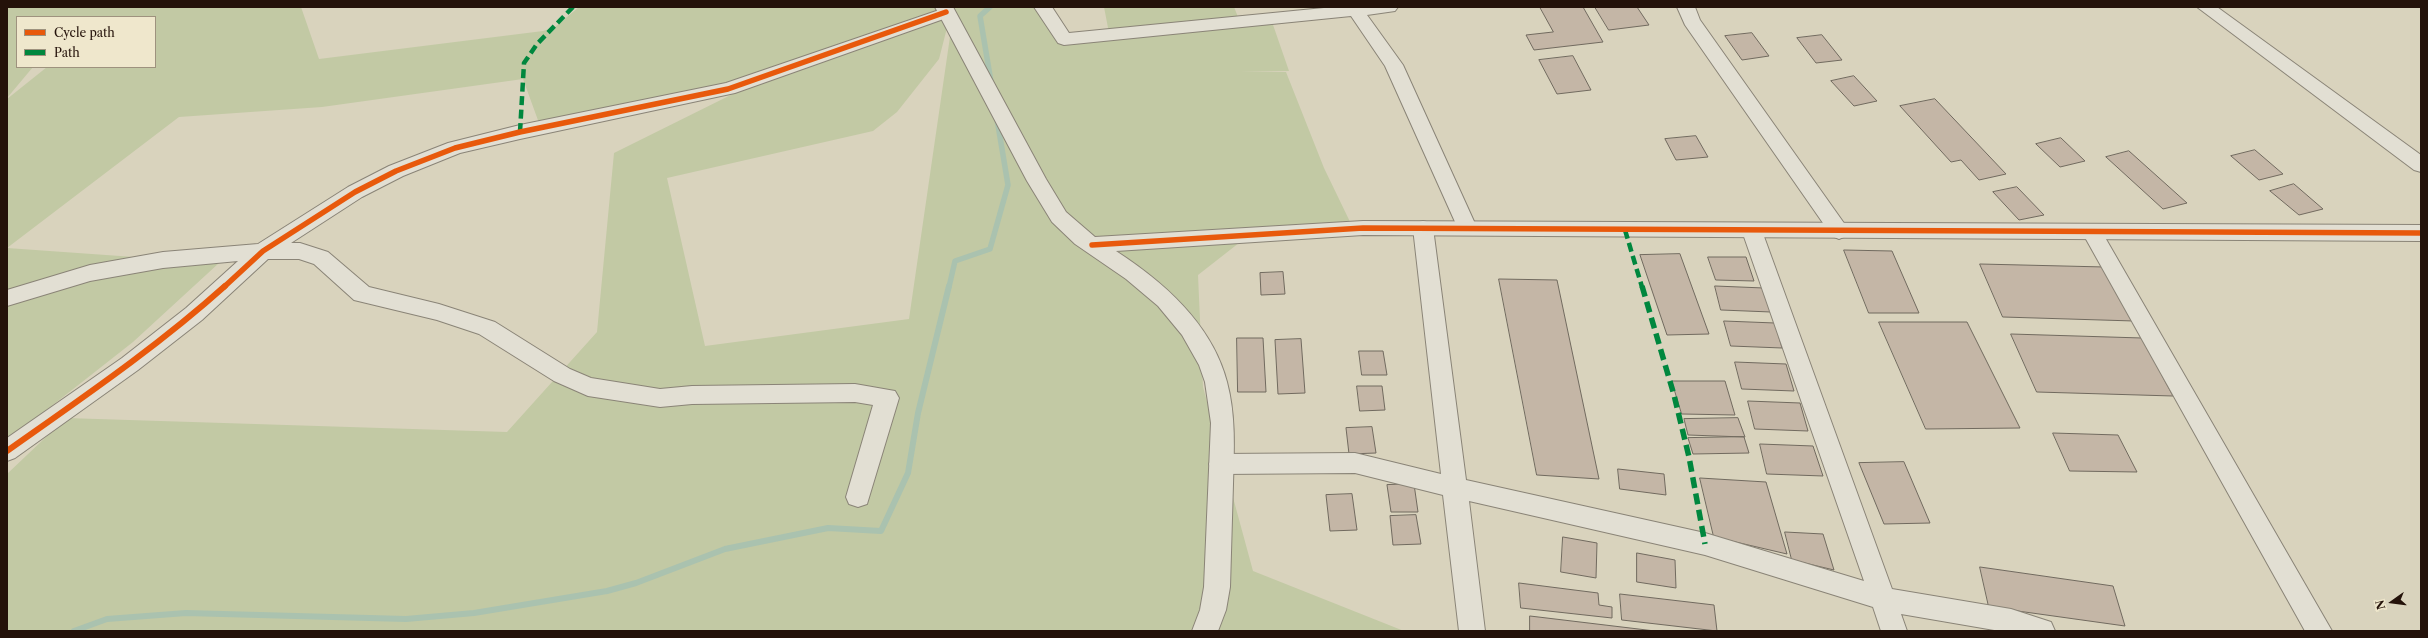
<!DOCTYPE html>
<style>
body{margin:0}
#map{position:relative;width:2428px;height:638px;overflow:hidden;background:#d9d3bd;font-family:"Libre Caslon Text",serif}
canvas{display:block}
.frame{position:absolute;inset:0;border:8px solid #24120a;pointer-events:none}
.legend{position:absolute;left:16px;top:16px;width:140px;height:52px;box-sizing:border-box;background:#efe7cc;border:1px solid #9e927e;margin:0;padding:5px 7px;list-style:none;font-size:12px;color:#24120a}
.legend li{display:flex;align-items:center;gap:8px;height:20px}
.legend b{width:20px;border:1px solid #9e927e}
.north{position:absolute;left:2372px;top:582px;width:40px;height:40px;-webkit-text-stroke:3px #efe7cc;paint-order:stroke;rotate:256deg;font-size:11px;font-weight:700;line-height:16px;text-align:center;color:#24120a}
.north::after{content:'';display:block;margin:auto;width:14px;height:18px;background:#24120a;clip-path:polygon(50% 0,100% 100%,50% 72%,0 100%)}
</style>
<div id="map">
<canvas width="2428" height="638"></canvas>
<div class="frame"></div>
<ul class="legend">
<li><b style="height:5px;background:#e8590c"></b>Cycle path</li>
<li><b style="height:5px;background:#00873e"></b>Path</li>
</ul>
<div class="north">N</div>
</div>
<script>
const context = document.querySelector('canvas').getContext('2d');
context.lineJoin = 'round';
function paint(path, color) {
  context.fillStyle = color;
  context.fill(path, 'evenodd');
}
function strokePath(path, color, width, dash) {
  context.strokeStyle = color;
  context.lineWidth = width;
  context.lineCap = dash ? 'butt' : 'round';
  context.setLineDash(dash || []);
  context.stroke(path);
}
const green = new Path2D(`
 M7 7H301L319 59 543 31 555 27 579 7H941L949 20 939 59 897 112 873 131 667 178 705 346 909 319 953 16 950 7H1040L1063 42 1271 19 1289 71 1240 72H1286L1324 168 1353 228 1253 232 1198 275 1203 387 1253 571 1404 631H7V474L66 418 507 432 597 332 614 153 765 78 539 123 523 79 322 107 179 117 7 248V99L47 67H155V17H17V67H33L7 98Z
 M1104 7H1234L1238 17 1109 33Z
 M7 248 219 263 133 342 7 441Z`);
const streamFar1 = new Path2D(`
 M990 7 980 16 991 82
 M949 287 955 261 990 249 1008 185 997 119`);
const stream = new Path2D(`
 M74 631 107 619 186 613 406 619 474 613 607 591 636 583 725 549 828 528 881 531 908 473 918 413 949 286`);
const building = new Path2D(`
 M1540 7H1583L1603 42 1534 50 1526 35 1553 32Z
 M1595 7H1637L1649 25 1609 30Z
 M1752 33 1769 56 1742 60 1725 36Z
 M1822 35 1842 60 1816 63 1797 38Z
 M1573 56 1591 90 1557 94 1539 60Z
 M1854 76 1877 101 1854 106 1831 81Z
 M1935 99 2006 174 1979 180 1961 160 1951 162 1900 106Z
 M1696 136 1708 157 1676 160 1665 139Z
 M2061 138 2085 161 2060 167 2036 144Z
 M2255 150 2283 174 2259 180 2231 156Z
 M2129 151 2187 203 2163 209 2106 157Z
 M2294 184 2323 209 2299 215 2270 191Z
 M2017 187 2044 215 2019 220 1993 192Z
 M1844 250 1892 251 1919 313H1869Z
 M1680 254 1709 334 1667 335 1640 255Z
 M1708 257H1746L1754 281 1716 280Z
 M1980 264 2105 267 2134 321 2003 317Z
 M1283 272 1285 294 1261 295 1260 273Z
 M1499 279 1557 280 1599 479 1537 475Z
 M1715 286 1764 288 1771 312 1721 310Z
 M1724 321 1775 323 1782 348 1731 346Z
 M1879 322H1967L2020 428 1926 429Z
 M2011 334 2142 338 2173 396 2037 392Z
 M1237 338H1263L1266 392H1238Z
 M1301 339 1305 393 1278 394 1275 340Z
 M1359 351H1383L1387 375H1362Z
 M1735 362 1786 364 1794 391 1742 389Z
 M1672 381H1725L1735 415 1682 414Z
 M1357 386H1382L1385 410 1360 411Z
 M1748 401 1800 403 1808 431 1755 429Z
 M1738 418 1745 437 1688 435 1684 419Z
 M1372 427 1376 453 1349 454 1346 428Z
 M2053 433 2118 435 2137 472 2070 471Z
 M1744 437 1749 453 1693 454 1688 438Z
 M1760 444 1813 446 1823 476 1767 474Z
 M1904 462 1930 523 1884 524 1859 463Z
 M1618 469 1664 474 1666 495 1620 489Z
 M1700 478 1766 482 1787 554 1714 537Z
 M1414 484 1418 512H1391L1387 485Z
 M1352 494 1357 530 1330 531 1326 495Z
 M1416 515 1421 544 1393 545 1390 516Z
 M1785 532 1823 534 1834 570 1792 560Z
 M1563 537 1597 543 1596 578 1561 572Z
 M1637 553 1675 560 1676 588 1637 582Z
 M1980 567 2113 586 2125 626 1989 607Z
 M1519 583 1598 593 1599 605 1612 607V618L1521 608Z
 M1620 594 1714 605 1717 631 1622 620Z
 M1530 616 1655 631H1530Z`);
const minor = new Path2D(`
 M948 7 955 12 952 16 735 93 520 139 460 153 403 176 362 197 291 243H300L328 252 369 287 439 304 495 322 570 369 591 378 660 389 692 386 855 384 895 391 899 398 867 504 858 507 849 504 846 497 873 405 855 402 692 404 660 407 588 396 554 381 479 334 437 320 354 300 314 264 299 259H268L202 320 138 370 15 458 7 461V438L122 358 186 308 238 261 163 268 90 281 7 306V290L90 265 163 252 258 244 348 187 389 166 448 143 520 125 726 83Z
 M1034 7H1052L1069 33 1334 7H1398L1395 11 1367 15 1403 65 1477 228 1474 233 1467 235 1460 233 1385 66 1351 16 1064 45 1058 43Z
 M1677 7H1695L1700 20 1846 226 1849 231 1846 236 1839 239 1832 236 1685 25Z
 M2197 7H2217L2421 155V172L2414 170Z
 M1423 221 1430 223 1433 228 1466 480 1705 533 1864 581 1742 231 1745 226 1752 223 1759 226 1762 231 1892 589 2011 609 2051 622 2055 631H2000L1901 614 1907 631H1881L1873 607 1705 555 1469 501 1485 631H1459L1443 495 1355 473 1221 474 1213 471 1209 464 1213 457 1221 454 1355 453 1441 474 1413 228 1416 223Z
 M2092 224 2099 227 2332 631H2305L2082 232 2085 227Z`);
const tertiary = new Path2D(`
 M935 7H953L1046 179 1066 212 1095 237 1363 221 2421 225V241L1363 235 1116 251C1164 282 1212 324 1227 382 1236 416 1234 450 1233 484 1232 518 1231 553 1230 587L1226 610 1218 631H1192L1200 610 1204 587 1211 423 1205 382 1199 365 1182 335 1158 306 1126 279 1075 244 1052 222 1027 181Z`);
const quietFar1 = new Path2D(`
 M520 132 524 63 537 44 573 7
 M1625 230 1642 287`);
const quiet = new Path2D(`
 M1642 286 1674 395 1689 457 1705 544`);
const cyclewayFar1 = new Path2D(`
 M1092 245 1363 228 2421 233
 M224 287 263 251 355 192 396 171 455 148 520 132 728 89 946 12`);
const cycleway = new Path2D(`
 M7 451C82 398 157 347 225 286`);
paint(green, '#c2c9a4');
strokePath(streamFar1, '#aac2af', 5.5);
strokePath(stream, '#aac2af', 6);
paint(building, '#c4b6a6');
strokePath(building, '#716a5f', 1);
strokePath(minor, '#8a8477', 2);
strokePath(tertiary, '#8a8477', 2);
paint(minor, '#e2dfd3');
paint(tertiary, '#e2dfd3');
strokePath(quietFar1, '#00873e', 4.5, [9, 4.5]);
strokePath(quiet, '#00873e', 5.5, [11, 5.5]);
strokePath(cyclewayFar1, '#e8590c', 5.5);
strokePath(cycleway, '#e8590c', 6);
</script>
